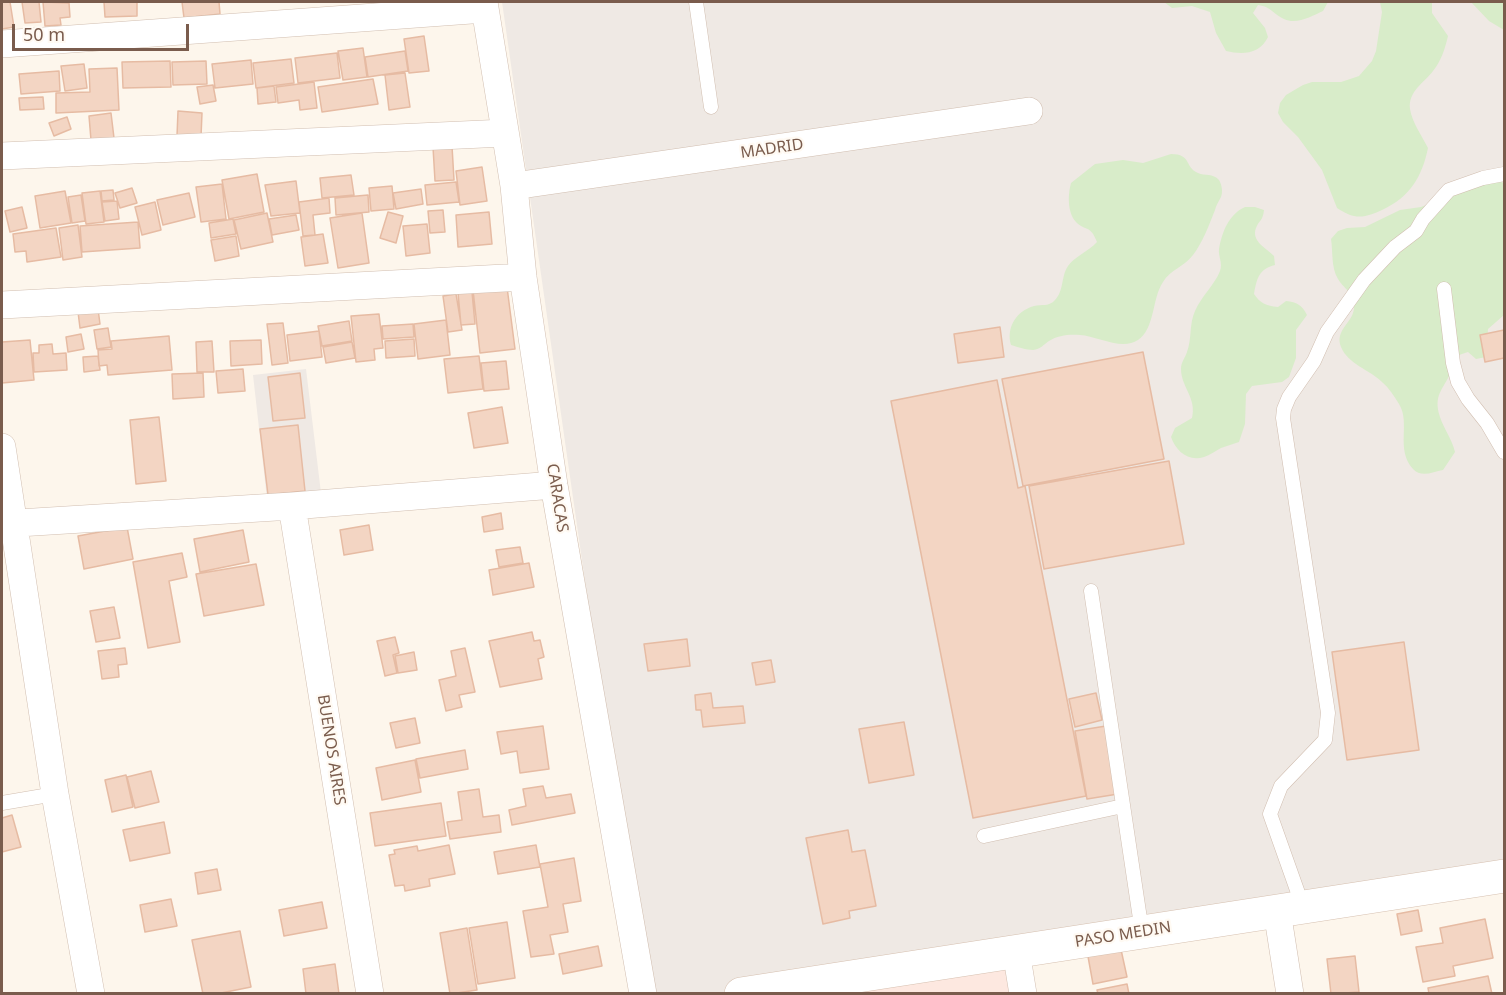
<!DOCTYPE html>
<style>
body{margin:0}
#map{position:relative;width:1506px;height:995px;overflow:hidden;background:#fdf6ec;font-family:"Noto Sans",sans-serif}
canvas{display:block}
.frame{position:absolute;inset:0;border:3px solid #7a5c4d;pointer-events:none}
.scale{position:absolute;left:12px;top:24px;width:177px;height:27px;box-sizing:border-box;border:3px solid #7a5c4d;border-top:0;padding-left:8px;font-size:18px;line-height:21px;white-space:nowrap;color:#7a5c4d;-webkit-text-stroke:4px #fffaf3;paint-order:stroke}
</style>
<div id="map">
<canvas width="1506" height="995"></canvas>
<div class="frame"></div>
<div class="scale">50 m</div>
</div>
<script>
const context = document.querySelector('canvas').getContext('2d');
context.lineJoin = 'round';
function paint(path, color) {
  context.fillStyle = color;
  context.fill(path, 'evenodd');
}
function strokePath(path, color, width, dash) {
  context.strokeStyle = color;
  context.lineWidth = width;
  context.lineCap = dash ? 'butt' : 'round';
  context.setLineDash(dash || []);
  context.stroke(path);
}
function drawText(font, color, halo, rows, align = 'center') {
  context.font = font + ' "Noto Sans",sans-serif';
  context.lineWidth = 4.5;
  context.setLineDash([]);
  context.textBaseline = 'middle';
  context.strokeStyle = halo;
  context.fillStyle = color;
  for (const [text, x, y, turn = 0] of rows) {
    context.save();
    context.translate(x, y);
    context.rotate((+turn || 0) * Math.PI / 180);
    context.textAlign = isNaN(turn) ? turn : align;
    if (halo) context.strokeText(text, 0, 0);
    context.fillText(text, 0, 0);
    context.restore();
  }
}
const commercial = new Path2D(`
 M1016 954 1023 994H760Z`);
const industrial = new Path2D(`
 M502 2H1504V877L741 993H644Z
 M306 369 321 493 267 499 253 375Z`);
const green = new Path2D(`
 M1164 2H1328L1323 11C1312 16 1297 25 1284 19 1273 14 1272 7 1258 5L1253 13 1265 28 1268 37C1260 54 1243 55 1226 51L1216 33 1210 12 1192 6 1172 8Z
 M1380 2H1432V13L1448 36C1445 49 1441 61 1433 71 1424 83 1408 91 1410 109 1412 122 1422 136 1428 148 1422 177 1410 197 1382 210 1373 214 1364 218 1354 216 1348 215 1342 211 1337 208L1322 170 1298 137 1283 122 1278 113 1280 103 1286 95 1303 85 1312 82H1341L1359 76 1372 61 1376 51 1382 12Z
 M1471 2H1504V30L1489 21Z
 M1171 154C1192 154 1184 167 1198 173 1205 176 1213 173 1219 180 1222 185 1223 192 1221 197 1219 201 1216 205 1215 210 1209 225 1203 242 1193 255 1185 266 1170 270 1163 282 1152 298 1155 329 1138 340 1122 351 1097 336 1080 335 1070 334 1058 335 1049 341 1043 345 1041 349 1033 350 1026 350 1018 347 1011 345 1006 328 1016 311 1034 306 1042 304 1049 307 1055 300 1064 291 1061 276 1068 266 1075 256 1088 252 1097 242 1090 224 1086 232 1076 222 1067 212 1068 194 1071 183L1095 164 1123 160 1143 163Z
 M1493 179 1504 183V315L1488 329 1486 357 1476 359 1468 352 1459 355C1456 360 1454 367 1451 372 1443 390 1433 395 1440 417 1444 429 1452 439 1455 452L1443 470C1433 472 1421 478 1413 469 1395 449 1411 423 1399 404 1394 396 1389 388 1382 382 1370 370 1348 364 1341 347 1334 329 1355 322 1354 306 1353 292 1344 289 1338 279 1331 268 1333 251 1331 239L1338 231 1347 228 1365 227 1400 210 1421 207Z
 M1245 207H1255L1264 210C1263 221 1259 220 1256 228 1251 241 1266 248 1274 256L1275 265C1259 269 1257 278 1254 294 1260 303 1266 306 1278 307L1286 301C1297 302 1302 305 1307 315L1296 330V358L1289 377 1282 382 1252 386 1246 394 1245 424 1239 442C1233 444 1227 446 1221 448 1215 451 1210 455 1204 457 1188 462 1176 451 1171 437L1175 428 1192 418C1197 398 1181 387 1181 369 1181 362 1185 358 1187 352 1192 339 1189 324 1195 311 1201 297 1215 284 1220 271 1223 263 1218 256 1219 249 1222 232 1229 214 1245 207Z`);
const building = new Path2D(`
 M2 2H10L14 27 2 29Z
 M22 2H39L41 22 25 23Z
 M43 2 69 3 70 17 60 18 61 25 45 26Z
 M104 2H137V16L105 17Z
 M182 2H219L220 14 184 18Z
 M424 36 429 71 409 73 404 39Z
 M363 48 367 77 343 80 338 51Z
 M405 51 408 71 368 77 365 57Z
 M337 53 340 78 298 83 295 58Z
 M291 59 294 83 256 88 253 63Z
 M251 60 253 84 215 88 212 64Z
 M170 61 171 87 123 88 122 62Z
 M206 61 207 84 173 85 172 62Z
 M84 64 87 88 65 91 61 66Z
 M117 68 119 110 56 113V93L90 92 89 69Z
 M59 71 60 91 21 94 19 74Z
 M405 73 410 107 389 110 385 75Z
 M373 79 378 104 322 112 318 87Z
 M314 82 317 108 300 110 299 100 278 103 276 87Z
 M213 85 216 101 200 104 197 87Z
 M274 86 276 102 258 104 257 88Z
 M43 97 44 109 20 110 19 98Z
 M178 111 202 113 201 137 177 136Z
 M111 113 114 138 91 140 89 116Z
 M67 117 71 129 54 136 49 123Z
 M452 146 454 180 435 181 433 147Z
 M482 167 487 201 460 205 456 171Z
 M257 174 264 212 229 219 222 180Z
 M351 175 354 195 322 198 320 178Z
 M296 181 300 213 271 216 265 185Z
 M456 182 459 202 427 205 425 185Z
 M222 184 226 219 201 222 196 187Z
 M392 186 394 209 371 211 369 188Z
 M132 188 137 203 120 208 115 193Z
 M421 189 423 204 396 209 393 193Z
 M113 190 114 200 102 201 101 191Z
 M65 191 71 223 40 228 35 196Z
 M100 191 104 222 86 224 82 193Z
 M189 193 195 217 163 225 157 200Z
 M81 195 85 221 72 223 68 197Z
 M368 195 369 212 336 215 335 198Z
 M329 198 330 213 313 215 315 235 303 236 299 202Z
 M117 201 119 219 105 221 102 202Z
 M155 202 161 230 142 235 135 207Z
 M22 207 27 228 10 232 5 211Z
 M443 210 445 232 430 233 428 211Z
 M388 212 403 216 396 243 380 238Z
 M489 212 492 244 458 247 456 215Z
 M267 213 273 242 241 249 234 220Z
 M362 213 369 263 338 268 330 218Z
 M296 215 299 230 272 235 269 219Z
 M233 219 236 234 211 238 209 223Z
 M138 222 140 248 82 252 80 226Z
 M427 224 430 253 406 256 403 226Z
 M78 225 82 257 63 260 59 228Z
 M56 228 61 257 27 262 26 251 15 252 13 234Z
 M323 234 328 263 305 266 301 237Z
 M236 236 239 256 215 261 211 240Z
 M507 287 515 349 480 353 473 290Z
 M472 292 475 324 461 325 458 293Z
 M456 294 462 330 448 332 443 296Z
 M98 309 100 324 80 328 78 312Z
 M379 314 383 348 374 349 375 360 356 362 351 316Z
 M446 320 450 355 418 359 414 324Z
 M349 321 352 341 322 346 318 326Z
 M283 323 288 363 272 365 267 324Z
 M413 324 414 337 383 339 382 326Z
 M1000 327 1004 357 958 363 954 334Z
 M108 328 111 347 97 349 94 330Z
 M1504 330V358L1485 362 1480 335Z
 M319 331 322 357 290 361 287 335Z
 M81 334 84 349 68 352 66 337Z
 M169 336 172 370 108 375 107 365 99 366 98 350 112 349 111 341Z
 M414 339 415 356 386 358 385 341Z
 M30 340 34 380 2 383V342Z
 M261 340 262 364 231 366 230 341Z
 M212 341 214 372H197L196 342Z
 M352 342 355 358 326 363 323 347Z
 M52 344 53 354 66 353 67 370 34 372 33 353H39V345Z
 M1143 352 1164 459 1023 486 1002 379Z
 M98 356 100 370 84 372 83 357Z
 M479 356 483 389 448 393 444 359Z
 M506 361 509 389 484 391 481 363Z
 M243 369 245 391 218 393 216 371Z
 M203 373 204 397 173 399 172 374Z
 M300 373 305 418 273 421 268 377Z
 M997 380 1018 488 1025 486 1086 796 973 818 891 401Z
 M502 407 508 443 474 448 468 413Z
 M159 417 166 481 136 484 130 420Z
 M298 425 305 491 268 495 260 429Z
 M1169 461 1184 544 1044 569 1029 486Z
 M501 513 503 529 484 532 482 517Z
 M369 525 373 550 344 555 340 530Z
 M127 527 133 559 84 569 78 536Z
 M243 530 249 562 200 572 194 539Z
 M520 547 523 563 499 567 496 550Z
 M182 553 187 577 169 581 180 642 148 648 133 562Z
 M529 563 534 587 493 595 489 570Z
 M256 564 264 605 204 616 196 574Z
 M114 607 120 638 96 642 90 611Z
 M532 632 534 641 540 640 544 657 538 659 542 679 500 687 489 641Z
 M395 637 399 653 393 655 397 673 385 676 377 641Z
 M687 639 690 666 648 671 644 644Z
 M1404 642 1419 750 1347 760 1332 652Z
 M125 648 127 664 118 665 119 677 102 679 98 651Z
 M465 648 475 692 459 695 462 707 446 711 439 680 456 676 451 651Z
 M414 652 417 670 398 673 395 656Z
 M771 660 775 682 756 685 752 663Z
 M711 693 713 708 743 706 745 723 703 727 701 710H696L695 695Z
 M1096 693 1102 720 1075 727 1069 699Z
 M415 718 420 743 396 748 390 723Z
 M904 722 914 775 869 783 859 729Z
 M543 726 549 769 520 773 517 751 501 754 497 732Z
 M1106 726 1118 794 1087 799 1075 731Z
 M465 750 468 769 420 778 416 759Z
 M415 760 421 792 382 800 376 768Z
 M151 771 159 802 135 808 127 777Z
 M126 775 133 807 112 812 105 780Z
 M543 786 546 798 571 794 575 813 512 825 509 810 526 806 523 789Z
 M479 789 483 817 499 815 501 832 450 839 447 822 462 820 458 792Z
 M441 803 446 836 375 846 370 813Z
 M12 815 21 847 2 852V818Z
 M164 822 170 853 130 861 123 830Z
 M848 830 852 852 865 850 876 906 849 911 850 918 823 924 806 838Z
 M449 845 455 874 429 879 430 886 405 891 404 885 395 886 389 855 395 854 394 850 417 846 418 851Z
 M536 845 540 867 498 874 494 852Z
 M574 858 581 901 563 904 568 932 550 935 554 954 531 957 523 911 548 907 540 864Z
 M217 869 221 890 198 894 195 873Z
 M171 899 177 926 145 932 140 905Z
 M322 902 327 928 284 936 279 910Z
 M1418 910 1422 931 1401 935 1397 914Z
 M1485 919 1493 958 1453 966 1455 976 1423 982 1416 947 1443 943 1440 928Z
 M507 922 515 978 478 984 469 928Z
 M467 928 477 990 450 994 440 933Z
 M240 931 251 987 216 994H203L192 940Z
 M1120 945 1127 977 1093 984 1087 951Z
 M598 946 602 966 563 974 559 954Z
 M1355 956 1359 992 1331 994 1327 959Z
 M335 964 339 994H306L303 969Z
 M1488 976 1492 994H1429L1428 988Z
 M1127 984 1129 994H1098L1097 990Z`);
const lane = new Path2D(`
 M696 2 711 107
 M1444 289 1453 363 1458 382 1468 399 1487 423 1504 452
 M1091 591 1142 932
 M2 803 55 794
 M984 836 1123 806
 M1303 907 1270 814 1281 786 1325 740 1328 713 1283 418 1284 409 1289 397 1314 361 1327 332 1364 280 1395 247 1416 231 1423 219 1449 190 1483 178 1504 174`);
const street = new Path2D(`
 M484 2 514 186 523 277 554 485 643 994
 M2 44 485 9
 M2 156 505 133
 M514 186 1029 111
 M2 305 523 277
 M2 447 55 794 91 994
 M292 506 370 994
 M2 524 292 506 554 485
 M1277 911 1290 994
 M1016 951 1023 994`);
const secondary = new Path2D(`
 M741 994 1504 876`);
const streetNames = [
 ["MADRID",772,149,-8],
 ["CARACAS",557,498,81],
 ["BUENOS AIRES",331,750,81],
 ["PASO MEDIN",1123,935,-9]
];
paint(commercial, '#fde8e0');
paint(industrial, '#efe9e4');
paint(green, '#d8ecc9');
paint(building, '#f3d5c3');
strokePath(building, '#e6bba3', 1.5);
strokePath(lane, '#d1beb0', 15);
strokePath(street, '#d1beb0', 28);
strokePath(secondary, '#d6c0b0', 34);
strokePath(lane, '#fff', 14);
strokePath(street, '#fff', 27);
strokePath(secondary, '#fff', 33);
drawText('16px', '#7a5c4d', '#fffaf3', streetNames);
</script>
